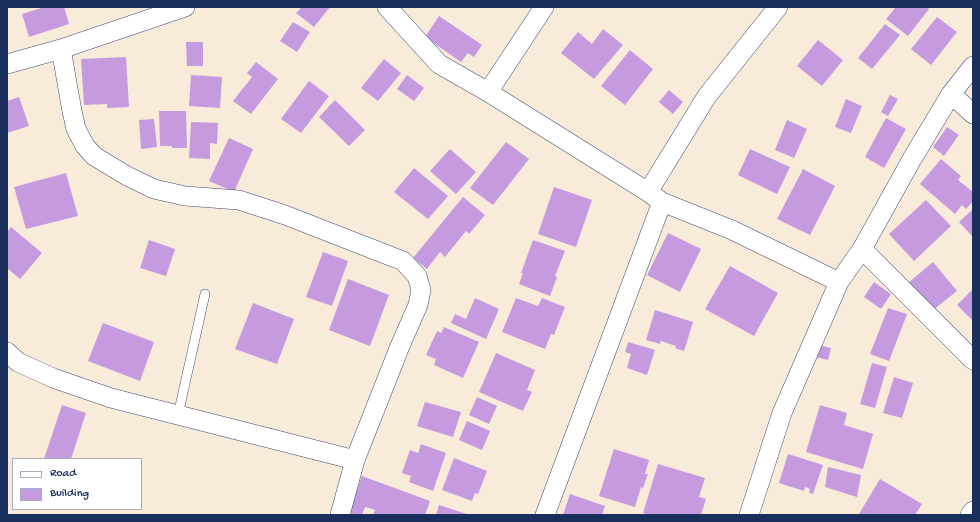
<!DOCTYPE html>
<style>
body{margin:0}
#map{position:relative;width:980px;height:522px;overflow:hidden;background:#f8ebda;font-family:"Gochi Hand",sans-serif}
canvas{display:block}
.frame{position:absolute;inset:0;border:8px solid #1b2f5e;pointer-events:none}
.legend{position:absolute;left:12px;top:458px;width:130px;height:52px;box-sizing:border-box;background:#fff;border:1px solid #a4acbf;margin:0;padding:5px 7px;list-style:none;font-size:12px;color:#1b2f5e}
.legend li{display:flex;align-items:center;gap:8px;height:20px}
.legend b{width:20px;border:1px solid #a4acbf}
</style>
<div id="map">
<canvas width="980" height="522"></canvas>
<div class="frame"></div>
<ul class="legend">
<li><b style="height:5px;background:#fff"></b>Road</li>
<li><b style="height:11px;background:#c69adf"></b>Building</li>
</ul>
</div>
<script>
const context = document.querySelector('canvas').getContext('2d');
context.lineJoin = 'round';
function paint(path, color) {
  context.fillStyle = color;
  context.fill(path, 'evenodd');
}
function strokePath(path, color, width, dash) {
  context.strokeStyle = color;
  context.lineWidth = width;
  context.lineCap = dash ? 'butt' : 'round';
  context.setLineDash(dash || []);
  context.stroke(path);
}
const building = new Path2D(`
 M45 7H64L69 24 29 37 22 14Z
 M302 7H330L314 27 296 13Z
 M896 7H926L929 9 908 36 886 19Z
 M439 16 482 45 474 57 468 53 461 62 425 37Z
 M937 17 957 32 931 65 911 49Z
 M293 22 310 32 297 52 280 41Z
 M885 24 900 35 872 69 858 58Z
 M603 29 623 45 594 79 561 53 578 32 592 44Z
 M818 40 843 60 822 86 797 66Z
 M186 42H203V66H187Z
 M630 50 653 69 625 105 601 86Z
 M126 57 129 107 107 108V104L84 105 81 59Z
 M384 59 401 73 378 101 361 88Z
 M256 62 278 79 251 114 233 101 252 77 247 73Z
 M191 75 222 77 220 108 189 106Z
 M407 75 424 88 414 101 397 89Z
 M309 81 329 96 301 133 281 119Z
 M669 90 683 102 673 114 659 102Z
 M890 95 898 99 888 116 881 112Z
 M19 97 29 126 7 133V101Z
 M846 99 862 106 851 133 835 127Z
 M335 100 365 130 349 146 319 117Z
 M159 111H186L187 148H172V146H160Z
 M886 118 906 129 884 168 865 157Z
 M154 119 157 147 141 149 139 120Z
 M787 120 807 129 794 158 775 150Z
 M191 122 218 123 217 144 210 143V159L189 158Z
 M947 127 959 135 944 156 933 147Z
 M229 138 253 149 234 192 209 181Z
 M506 142 529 159 493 205 470 188Z
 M450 149 476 172 456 194 430 171Z
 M750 149 790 167 777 194 738 175Z
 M941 159 961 176 958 180 973 192V201L966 209 962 205 955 214 920 184Z
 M414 168 448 196 428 219 394 192Z
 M803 169 835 186 810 235 777 219Z
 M66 173 78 216 26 229 14 187Z
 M554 187 592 200 576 247 538 234Z
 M463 197 485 215 469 234 466 231 445 257 440 252 427 269 413 258Z
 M926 200 951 226 914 261 889 234Z
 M973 209V237L959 222Z
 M11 227 42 253 20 279 7 268V232Z
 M668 233 701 249 680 292 647 275Z
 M149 240 175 249 166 276 140 268Z
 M533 240 565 251 555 276 557 277 550 296 519 284 523 273H521Z
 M323 252 348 261 332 306 306 297Z
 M933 262 957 291 932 311 908 283Z
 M730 266 778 293 754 336 705 309Z
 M348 279 389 295 370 346 329 330Z
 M874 282 891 294 881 309 864 297Z
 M973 289V321L957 305Z
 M475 298 499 309 486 339 451 323 455 314 466 319Z
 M516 298 538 306 542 298 565 307 554 335 551 334 545 349 502 332Z
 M253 303 294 319 277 364 235 349Z
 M888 308 907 314 889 361 870 354Z
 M655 310 693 322 684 351 675 348 676 346 661 341 660 344 646 340Z
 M103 323 154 342 140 381 88 361Z
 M444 327 479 342 463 378 434 365 436 359 426 355 437 331 441 333Z
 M628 342 655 350 647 375 627 368 631 354 625 352Z
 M819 345 831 348 828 360 816 357Z
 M496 353 535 370 527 390 532 392 523 411 479 392Z
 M872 363 887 367 875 408 860 404Z
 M894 377 913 383 902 418 883 413Z
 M477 397 497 406 489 424 469 415Z
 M425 402 461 412 453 437 417 426Z
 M62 405 86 413 71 459H44Z
 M820 405 847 413 844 425 873 434 863 469 806 452Z
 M467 421 490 431 482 450 459 440Z
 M421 444 446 453 433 491 409 482 411 476 402 473 410 450 418 453Z
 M614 449 649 460 645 474H648L643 488 641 487 635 507 599 496Z
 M788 454 823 465 813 494 809 493 810 489 805 487 804 491 779 483Z
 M454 458 487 471 478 494 475 493 472 501 442 490Z
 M658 464 705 478 699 497 706 499 701 515H649L643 513Z
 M828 467 861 475 857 497 825 487Z
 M362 476 430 501 425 515H373L375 510 365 507 362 515 348 514Z
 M880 479 922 504 915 515H862L859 514Z
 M570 494 605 506 602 515H563Z
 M439 505 470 515H436Z`);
const lane = new Path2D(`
 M178 415 205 294`);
const street = new Path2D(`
 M387 7 439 64 488 92 648 192 662 202 732 230 839 282
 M61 49 72 111 76 129 85 146 94 156 127 176 154 189 185 196 239 200 285 215 403 261 417 276 421 290 418 305 400 346 355 460 340 515
 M7 64 61 49 185 7
 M488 92 544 7
 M951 94 973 114
 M648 192 707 96 778 7
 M862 249 973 360
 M7 352 18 362 53 378 111 398 355 460
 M545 515 662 202
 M749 515 782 413 839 282 862 249 912 159 951 94 973 66
 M970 515 973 511`);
paint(building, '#c69adf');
strokePath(lane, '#3c4b71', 10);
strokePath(street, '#3c4b71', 20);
strokePath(lane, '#fff', 9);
strokePath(street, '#fff', 19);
</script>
